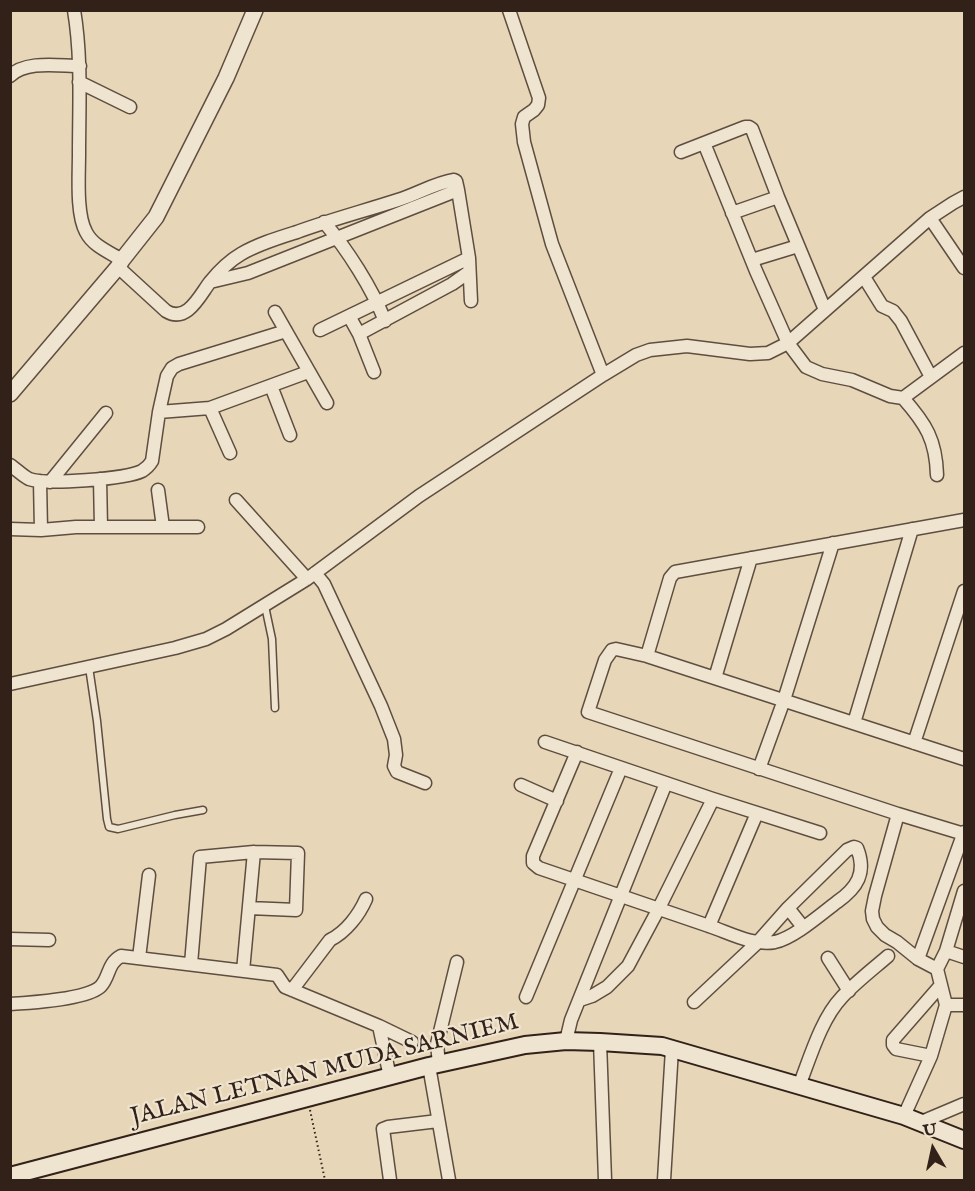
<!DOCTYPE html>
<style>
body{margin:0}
#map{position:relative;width:975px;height:1191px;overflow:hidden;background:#e7d6b7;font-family:"IM FELL English",serif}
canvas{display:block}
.frame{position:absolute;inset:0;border:12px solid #312119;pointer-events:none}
.north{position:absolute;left:903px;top:1119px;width:60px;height:60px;-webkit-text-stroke:4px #efe4d0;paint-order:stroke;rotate:351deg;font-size:16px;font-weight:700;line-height:24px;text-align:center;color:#312119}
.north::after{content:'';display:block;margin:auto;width:21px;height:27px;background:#312119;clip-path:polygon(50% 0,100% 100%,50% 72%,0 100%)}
</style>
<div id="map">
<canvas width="975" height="1191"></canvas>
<div class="frame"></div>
<div class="north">U</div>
</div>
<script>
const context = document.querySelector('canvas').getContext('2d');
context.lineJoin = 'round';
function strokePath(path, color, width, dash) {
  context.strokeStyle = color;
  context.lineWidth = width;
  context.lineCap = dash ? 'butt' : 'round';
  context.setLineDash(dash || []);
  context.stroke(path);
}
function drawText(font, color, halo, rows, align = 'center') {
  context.font = font + ' "IM FELL English",serif';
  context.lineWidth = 4.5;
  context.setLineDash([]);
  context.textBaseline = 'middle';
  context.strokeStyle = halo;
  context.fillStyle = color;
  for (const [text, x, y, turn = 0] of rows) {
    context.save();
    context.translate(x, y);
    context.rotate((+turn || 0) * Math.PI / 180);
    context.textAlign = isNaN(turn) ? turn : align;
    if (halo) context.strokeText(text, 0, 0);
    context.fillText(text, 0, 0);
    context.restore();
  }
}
const path = new Path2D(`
 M310 1110 325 1180`);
const service = new Path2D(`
 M265 606 272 639 275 708
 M89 667 97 721 107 819 109 827 118 829 175 815 203 810`);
const minor = new Path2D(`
 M74 10C82 58 79 106 79 154 79 175 76 214 86 232 93 246 109 252 122 260
 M509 10 539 98 538 105 534 110 524 117 522 124 524 142 552 244 603 375
 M10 76C26 60 59 66 80 66
 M79 82 130 107
 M704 143 756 271 788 343 806 367 822 374 852 380 890 396 903 398C926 424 936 440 937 475
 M681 152 745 127H749L752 129 778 197 825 310
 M732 213 778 197
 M930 218 964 268
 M324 222C347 249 372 288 385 321
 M752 260 798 246
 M118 267 166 311C187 324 200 295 210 282 219 271 229 261 241 254 258 244 278 238 297 232 330 220 364 211 398 200 417 194 435 183 454 180L456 181 458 190 469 258 471 301
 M864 277 882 306 893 311 901 321 931 377
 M210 282 248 273 458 190
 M275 312 327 403
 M349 316 359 334 374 372
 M320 330 469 258
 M359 334 452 284 469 272
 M271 386 290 435
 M903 398 964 353
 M210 408 230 453
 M159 412 210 408 308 372
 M10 465C16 469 23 476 29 479 46 485 126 479 142 471 147 468 149 466 152 461L159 412 167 376 172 368 179 364 286 331
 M100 479 101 527
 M40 481 41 530
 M50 482 106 413
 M158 490 163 527
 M236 500 307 579
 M10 529 41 530 76 527H198
 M315 573 324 584 381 706 394 739 396 755 394 766 397 772 425 783
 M647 656 670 578 675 572 964 520
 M715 678 751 558
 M10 684 175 648 206 639 226 629 307 579 419 496 603 375 636 355 650 350 687 346 750 354 768 353 788 343 930 218 953 203 964 197
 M854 723 912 529
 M545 742 713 799 820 833
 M914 743 964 591
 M577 752 533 856V863L539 868C596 887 652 907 709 926 730 933 753 946 775 942 794 938 821 914 837 902 857 888 867 873 857 848L854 847 847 850 788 908 757 943 694 1002
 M964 759 647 656 616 649 612 650 605 660 588 712 898 814 964 834
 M759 769 784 700 833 543
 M521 785 557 801
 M898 814 875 896 872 911 873 919 877 927 885 935 897 942 918 959 937 969 946 1005 931 1056 904 1116
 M788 908 803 927
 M709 926 757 813
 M10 939 49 940
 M946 951 964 957
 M139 958 149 875
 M828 958 849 991
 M918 959 964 832
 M191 964 200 857 254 852 298 853 296 910 249 908
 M937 969 946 951 964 891
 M243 971 254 852
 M292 990 330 940C346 932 359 915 366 899
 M526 997 621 768
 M580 1000 592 996 607 987 628 966 658 910 713 799
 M10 1004C29 1003 89 999 101 986 110 976 107 964 121 956L277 975 285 987 379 1026 412 1042
 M946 1005H964
 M379 1026 390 1077
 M566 1041 571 1020 666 783
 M600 1042 605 1180
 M931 1056 896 1049 893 1045V1040L941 985
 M439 1064 437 1044 457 962
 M429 1066 449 1180
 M799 1086C810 1058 821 1019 842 997 856 982 873 969 888 956
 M919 1123 964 1104
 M390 1180 383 1129 388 1127 438 1121
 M664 1180 672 1049`);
const tertiary = new Path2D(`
 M10 394 118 267 122 260 156 217 226 78 255 10`);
const secondary = new Path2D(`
 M10 1176 429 1066 525 1045 566 1041 600 1042 662 1046 904 1116 964 1140`);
const streetNames = [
 ["JALAN LETNAN MUDA SARNIEM",325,1071,-14]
];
strokePath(service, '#5e4e40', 9);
strokePath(minor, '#5e4e40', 15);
strokePath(tertiary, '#5e4e40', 18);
strokePath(secondary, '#312119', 20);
strokePath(path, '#312119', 2, [1.5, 3]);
strokePath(service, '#efe4d0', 6);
strokePath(minor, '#efe4d0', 12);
strokePath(tertiary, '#efe4d0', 15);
strokePath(secondary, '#efe4d0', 16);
drawText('24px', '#312119', '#efe4d0', streetNames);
</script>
